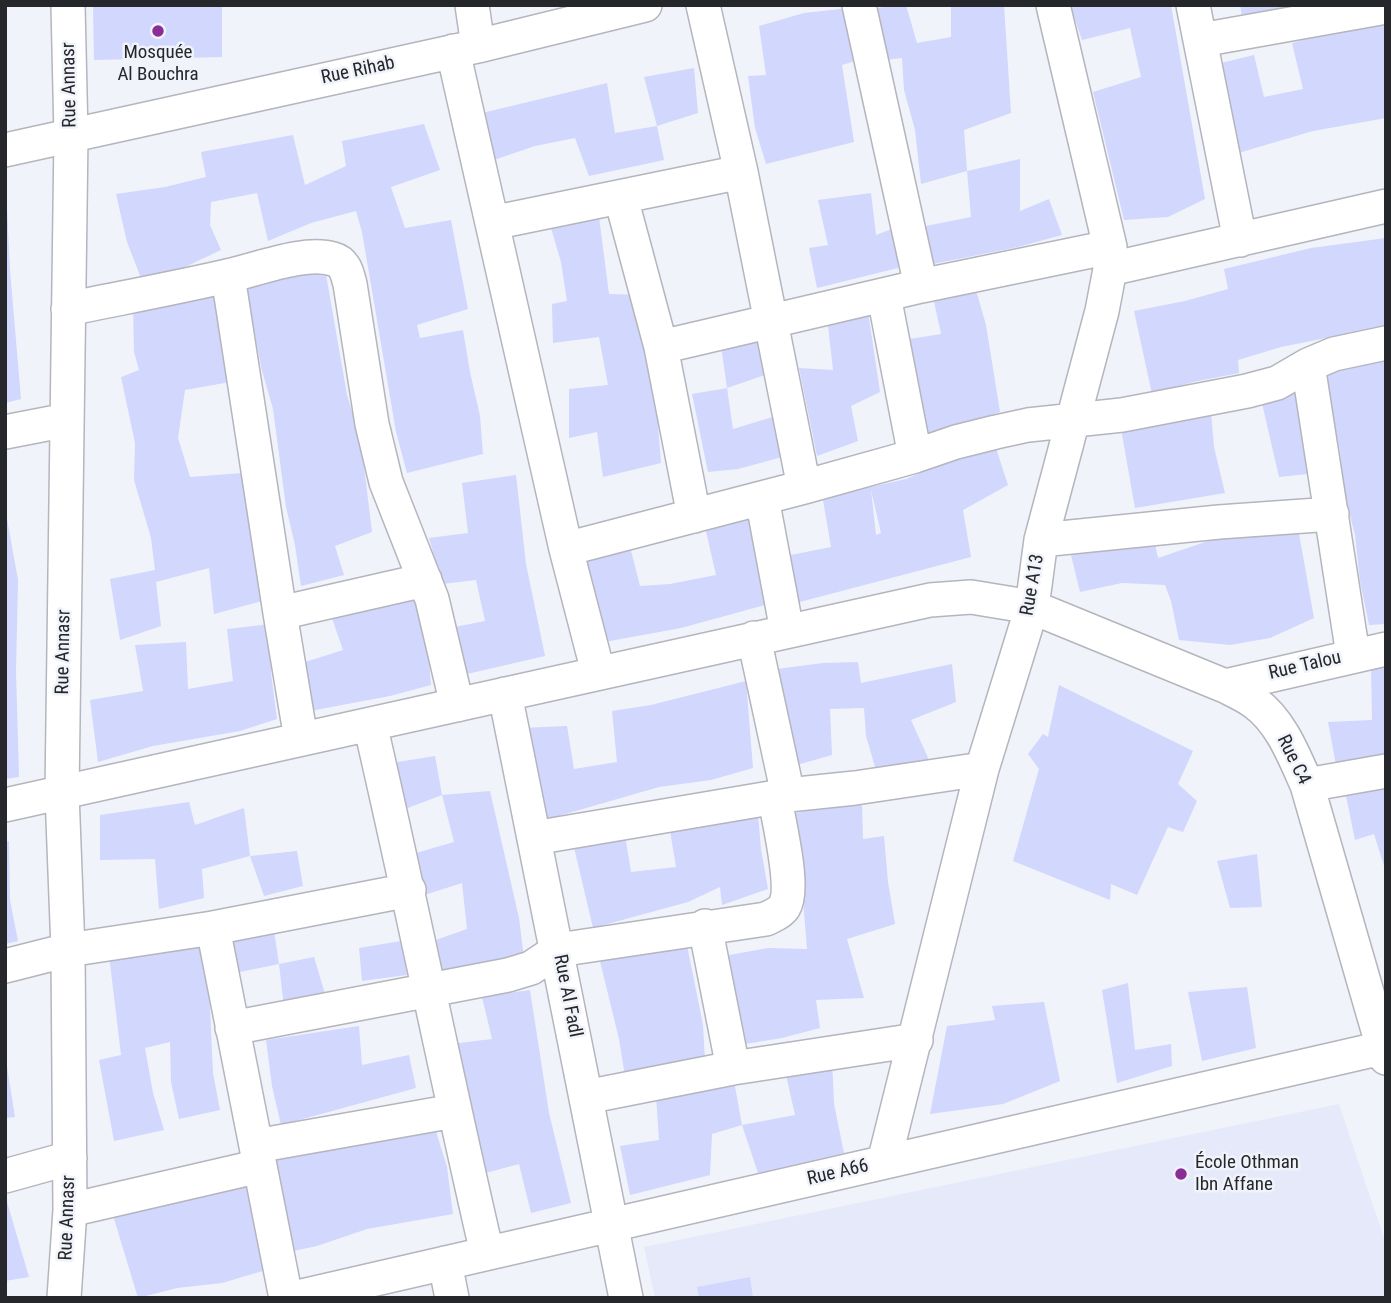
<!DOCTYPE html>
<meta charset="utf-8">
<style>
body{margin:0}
#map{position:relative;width:1391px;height:1303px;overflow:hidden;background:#f1f3fb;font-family:"Roboto Condensed",sans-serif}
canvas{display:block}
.frame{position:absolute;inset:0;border:7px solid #26272a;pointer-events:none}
</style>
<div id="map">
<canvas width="1391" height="1303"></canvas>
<div class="frame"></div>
</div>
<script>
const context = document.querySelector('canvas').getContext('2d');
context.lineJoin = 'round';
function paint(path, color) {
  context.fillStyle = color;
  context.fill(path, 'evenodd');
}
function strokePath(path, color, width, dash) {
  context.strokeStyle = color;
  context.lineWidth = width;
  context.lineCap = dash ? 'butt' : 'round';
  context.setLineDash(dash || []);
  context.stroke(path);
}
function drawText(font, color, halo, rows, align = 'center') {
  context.font = font + ' "Roboto Condensed",sans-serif';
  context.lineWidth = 5;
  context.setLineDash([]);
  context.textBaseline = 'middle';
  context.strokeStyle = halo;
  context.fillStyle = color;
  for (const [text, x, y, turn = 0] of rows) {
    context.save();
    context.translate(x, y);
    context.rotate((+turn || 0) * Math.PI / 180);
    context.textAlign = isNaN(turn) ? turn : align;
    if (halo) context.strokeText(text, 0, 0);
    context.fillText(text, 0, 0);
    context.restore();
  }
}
const built = new Path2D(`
 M1339 1104 1386 1244V1298H655L644 1247Z`);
const building = new Path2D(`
 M93 5H222V57L94 60Z
 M898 5H906L917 43 951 37V5H1004L1011 113 964 130 967 171 921 184 915 130 904 90 902 58 877 61 863 10Z
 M1070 5H1171L1205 199 1168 217 1124 220 1093 92 1141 77 1130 28 1082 40Z
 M1240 5H1308L1242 16Z
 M850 8 862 59 842 65 854 142 766 164 755 128 748 76 766 75 759 26 804 13Z
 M1386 23V118L1313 131 1235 154 1217 64 1254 55 1264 97 1303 89 1292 43 1334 32Z
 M694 68 698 113 657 126 644 77Z
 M607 83 615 133 657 126 664 160 589 176 575 138 535 146 485 163 478 114Z
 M424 124 440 170 391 187 405 228 451 220 468 309 417 325 420 338 463 330 470 372 480 416 483 454 407 473 396 432 362 232 356 211 311 223 268 241 257 193 211 202 210 225 221 250 183 268 141 278 127 242 116 194 165 187 206 177 201 152 293 135 305 185 346 166 342 141Z
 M1020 159V211L1049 199 1062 235 1018 247 928 265 921 227 971 217 967 171Z
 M871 193 876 235 897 227 898 268 817 288 809 248 828 245 818 200Z
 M5 207H7L10 270 21 399 5 403Z
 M598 209 609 294 640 295 654 375 661 463 603 477 597 432 569 438V389L608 385 599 337 553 343 552 304 567 301 561 262 548 218Z
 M1386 238V326L1281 347 1238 360 1239 373 1193 382 1152 394 1134 311 1185 301 1228 289 1224 269 1311 248Z
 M324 263 347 395 361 442 372 532 335 546 344 575 301 586 295 545 286 507 273 409 262 371 244 279Z
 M974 283 986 325 1000 412 925 438 903 340 941 334 931 288Z
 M221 291 230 382 185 390 178 438 190 477 243 473 262 601 214 614 209 568 156 582 161 626 120 640 110 579 155 570 151 538 134 480 135 443 121 377 139 370 134 352 133 304Z
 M867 305 880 392 851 406 858 441 817 456 799 368 833 370 827 317Z
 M759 327 771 373 727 388 733 429 779 415 786 456 738 469 708 472 692 394 727 388 720 339Z
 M1386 348V624L1369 625 1360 581 1355 535 1345 496 1340 452 1322 361Z
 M1300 390 1318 473 1279 477 1261 399Z
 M1211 411 1214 447 1225 493 1135 508 1121 429Z
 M994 442 1008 485 963 510 971 557 796 603 786 556 831 547 822 494 871 487 906 479ZM871 490 881 533 876 535Z
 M516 475 526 564 545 656 454 677 450 628 485 621 476 580 442 584 429 538 468 533 462 483Z
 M6 513 18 580 16 671 19 777 5 779Z
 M749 517 765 605 681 628 599 643 579 550 627 535 640 586 670 584 716 575 705 527Z
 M1298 528 1314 618 1270 638 1230 645 1179 640 1171 601 1165 585 1122 583 1080 592 1069 547 1153 534 1158 558 1211 540Z
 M423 585 431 685 390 696 305 712 299 664 343 650 328 607Z
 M271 624V673L277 719 240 731 153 746 98 762 90 700 143 691 135 645 186 642 188 689 233 681 227 629Z
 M858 662 861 683 952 664 956 702 911 720 929 760 875 767 866 736 864 708 830 709 832 755 793 766 769 670 823 663Z
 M1386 665V760L1336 765 1328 722 1372 720 1371 666Z
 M746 681 753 768 711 780 659 787 541 821 523 728 567 726 574 769 617 762 612 711 651 705Z
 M1059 685 1193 751 1178 784 1197 801 1183 832 1168 827 1137 895 1111 884 1110 900 1013 861 1039 769 1028 754 1043 734 1048 737Z
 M435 756 442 795 490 791 519 918 525 966 437 982 433 941 467 929 462 883 421 896 416 853 454 842 442 795 400 811 392 763Z
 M1386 788V869H1385L1374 834 1355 840 1346 796Z
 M189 802 195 825 244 808 250 856 202 869 204 898 159 909 155 859 100 860V815Z
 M757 803 761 849 768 889 722 905 720 887 688 902 593 928 573 843 624 829 631 872 676 867 669 825Z
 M862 804 863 839 884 836 888 882 895 924 847 939 864 998 816 1000 820 1028 782 1038 745 1044 724 956 768 948 807 949 803 900 791 814 825 807Z
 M9 841 10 900 18 941 5 944V842Z
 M297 851 303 886 264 896 250 856Z
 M1257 854 1262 907 1230 908 1217 861Z
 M273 924 279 964 235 973 224 938Z
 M685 935 703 1025 705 1061 626 1083 619 1039 598 953Z
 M201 936 209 985 213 1073 220 1110 179 1119 171 1082 170 1042 145 1048 153 1093 164 1130 114 1141 99 1060 121 1055 109 955Z
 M401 941 407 975 362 981 359 948Z
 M314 957 326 997 284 1007 279 964Z
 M1128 983 1135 1050 1171 1044 1172 1066 1117 1083 1102 990Z
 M1247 987 1256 1048 1202 1061 1188 992Z
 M530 990 549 1113 571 1203 531 1213 519 1164 482 1174 451 1044 492 1039 482 997Z
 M1044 1002 1060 1081 1003 1104 930 1114 947 1026 995 1020 992 1006Z
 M359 1026 362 1065 409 1055 416 1088 281 1125 272 1086 266 1040Z
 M5 1054 15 1117 5 1118Z
 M832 1058 834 1104 844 1153 758 1173 742 1125 795 1115 783 1062Z
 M734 1081 742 1125 712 1134 710 1175 630 1195 620 1146 659 1140 656 1095Z
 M434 1125 447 1167 453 1214 367 1229 317 1246 284 1253 265 1156Z
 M245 1184 258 1226 266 1270 222 1283 177 1288 138 1298 112 1212Z
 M5 1195 29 1277 5 1281Z
 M750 1277 753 1298H699L697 1287Z`);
const minor = new Path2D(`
 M472 5 478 46
 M703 5 741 172 804 487
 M859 5 921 286
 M1193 5 1240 240
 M1201 40 1386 7
 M453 51 566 549 598 672
 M5 150 478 46 645 5
 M621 198 661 347 694 516
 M492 223 741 172
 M1110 269 1386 206
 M228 276 280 613
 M884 296 915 456
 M68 309C121 298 175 288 227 276 256 270 305 250 333 259 345 262 347 273 350 284L372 424 386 482 432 599 457 705
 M661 347 921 286 1110 247
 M1308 365 1334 354 1386 343
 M5 432 67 420
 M762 498 787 631
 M1041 540 1219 522 1332 514
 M566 549 804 487 915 456 956 442 996 432 1028 425 1122 415 1247 391 1277 383 1308 365 1353 655
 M754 638 788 795
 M1225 686 1386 649
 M505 694 626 1298
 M370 724C411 900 446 1077 487 1253
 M301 739 280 613 425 580
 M1307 785 1386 771
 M5 805 930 600 971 597 1032 607 1225 686C1235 691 1246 696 1254 702 1281 721 1294 756 1307 785L1386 1058
 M534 838 788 795 855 788 982 769
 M705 926 733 1068
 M213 928 286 1298
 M5 966 68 950 213 928 409 890
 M232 1028 508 975 531 968 558 950 766 919C772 916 780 913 784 907 796 888 778 821 775 797
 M586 1097 733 1068 916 1040
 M256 1146 454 1111
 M884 1162 982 769 1032 607 1041 540 1102 311 1110 269V247L1053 5
 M5 1176 70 1158
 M70 1210 260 1166
 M445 1263 452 1298
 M64 1298 70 1210 68 950 62 793 71 136 68 5
 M293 1298 1382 1048`);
const markers = [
 [158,31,7,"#8b2d97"],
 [1181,1174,7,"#8b2d97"]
];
const poiNames = [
 ["Mosquée",158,53],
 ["Al Bouchra",158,75],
 ["École Othman",1195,1163,"left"],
 ["Ibn Affane",1195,1185,"left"]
];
const streetNames = [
 ["Rue Rihab",358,71,-12],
 ["Rue Annasr",70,85,-91],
 ["Rue A13",1033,585,-80],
 ["Rue Annasr",64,652,-89],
 ["Rue Talou",1305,666,-13],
 ["Rue C4",1293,760,64],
 ["Rue Al Fadl",567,996,79],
 ["Rue A66",838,1173,-13],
 ["Rue Annasr",68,1218,-88]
];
paint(built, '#e6e9f9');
paint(building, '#d1d7fd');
strokePath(minor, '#b4b5bd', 36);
strokePath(minor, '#fff', 33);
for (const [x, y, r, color] of markers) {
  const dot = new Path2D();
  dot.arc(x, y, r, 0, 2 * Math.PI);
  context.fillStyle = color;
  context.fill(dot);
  strokePath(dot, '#f1f3fb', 2.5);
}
drawText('19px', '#26272a', '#f1f3fb', poiNames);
drawText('19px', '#26272a', '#f1f3fb', streetNames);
</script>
